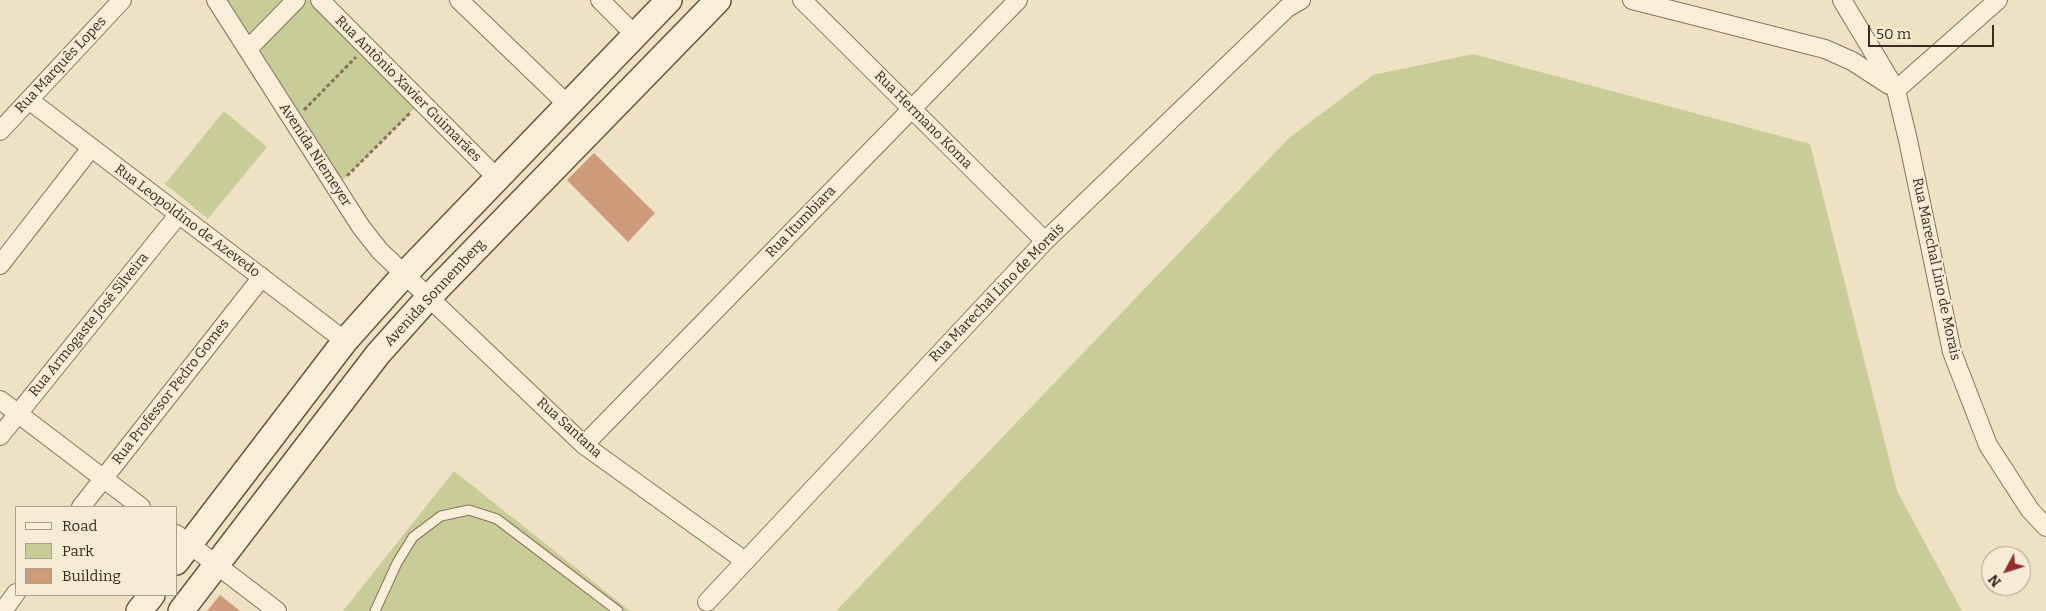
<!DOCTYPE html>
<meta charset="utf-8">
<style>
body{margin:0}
#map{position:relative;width:2046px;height:611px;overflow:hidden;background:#eee1c4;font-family:Bitter,serif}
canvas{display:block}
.legend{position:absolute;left:15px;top:506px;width:162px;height:90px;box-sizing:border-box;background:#f6ebd4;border:1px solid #aa9e8c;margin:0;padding:6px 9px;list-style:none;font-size:15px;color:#392b1f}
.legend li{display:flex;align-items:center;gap:10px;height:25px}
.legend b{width:25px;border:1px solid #aa9e8c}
.north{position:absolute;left:1981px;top:546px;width:50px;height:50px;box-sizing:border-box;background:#f6ebd4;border:1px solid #aa9e8c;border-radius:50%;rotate:230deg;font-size:14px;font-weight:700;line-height:20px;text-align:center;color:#392b1f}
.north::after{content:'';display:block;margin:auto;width:18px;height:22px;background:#992a2e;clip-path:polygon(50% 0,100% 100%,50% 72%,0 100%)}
.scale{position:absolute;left:1868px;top:25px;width:126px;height:22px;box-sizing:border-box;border:2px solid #392b1f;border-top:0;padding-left:6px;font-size:15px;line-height:18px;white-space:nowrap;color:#392b1f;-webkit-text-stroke:4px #f6ebd4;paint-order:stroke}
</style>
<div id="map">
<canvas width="2046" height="611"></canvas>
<ul class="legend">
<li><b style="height:6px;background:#f9eed8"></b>Road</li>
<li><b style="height:14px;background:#c8cd98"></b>Park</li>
<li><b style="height:14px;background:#cd9a7a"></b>Building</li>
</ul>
<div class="north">N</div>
<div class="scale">50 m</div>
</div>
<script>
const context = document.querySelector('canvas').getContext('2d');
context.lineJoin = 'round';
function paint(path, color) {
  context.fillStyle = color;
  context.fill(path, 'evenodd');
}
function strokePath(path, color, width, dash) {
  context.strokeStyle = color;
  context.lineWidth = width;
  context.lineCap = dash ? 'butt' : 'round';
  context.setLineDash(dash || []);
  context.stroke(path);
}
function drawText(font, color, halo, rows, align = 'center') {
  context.font = font + ' Bitter,serif';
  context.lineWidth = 4;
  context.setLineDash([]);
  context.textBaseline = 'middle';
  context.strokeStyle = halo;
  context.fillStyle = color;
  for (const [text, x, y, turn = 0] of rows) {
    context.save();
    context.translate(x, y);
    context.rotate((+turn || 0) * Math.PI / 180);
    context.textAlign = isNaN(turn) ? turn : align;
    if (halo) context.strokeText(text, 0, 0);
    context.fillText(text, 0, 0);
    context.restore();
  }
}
const green = new Path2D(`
 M216 0H320L421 102 336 187Z
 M1473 54 1810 144 1897 491 1962 611H836L1290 137 1373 75Z
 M224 111 267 147 208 219 165 184Z
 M454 471 630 611H343Z`);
const building = new Path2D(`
 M594 153 655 213 628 242 567 180Z
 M220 595 240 611H207Z`);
const path = new Path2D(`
 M304 110 356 57
 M347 176 410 113`);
const lane = new Path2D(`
 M375 611 397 563 413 537 441 516 469 510 497 519 618 611`);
const street = new Path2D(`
 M216 0 361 227 380 251 584 445 745 561
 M320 0 497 178
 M459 0 567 104
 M600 0 635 35
 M802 0 1045 241
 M1632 0 1825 49 1852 61 1889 85
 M1842 0 1896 90 1908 140 1952 352 1988 445 2030 510 2046 527
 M248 49 296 0
 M1896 90 1998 0
 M29 100 345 341
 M0 131 122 0
 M0 265 91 148
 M0 400 141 507
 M0 436 179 214
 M584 445 1018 0
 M81 507 262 277
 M176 534 277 611
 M707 602 1045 241 1287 8 1301 0
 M3 611 16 593`);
const secondary = new Path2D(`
 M176 562 345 341 404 275 669 0
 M139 611 152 595
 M181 611 378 354 429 297 718 0`);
const streetNames = [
 ["Rua Marquês Lopes",61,65,-47],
 ["Rua Antônio Xavier Guimarães",408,89,45],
 ["Rua Hermano Koma",923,120,45],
 ["Avenida Niemeyer",315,155,57],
 ["Rua Leopoldino de Azevedo",187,221,37],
 ["Rua Itumbiara",801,222,-46],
 ["Rua Marechal Lino de Morais",1936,269,78],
 ["Avenida Sonnemberg",435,293,-47],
 ["Rua Marechal Lino de Morais",997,293,-46],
 ["Rua Armogaste José Silveira",89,325,-51],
 ["Rua Professor Pedro Gomes",171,392,-52],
 ["Rua Santana",569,428,42]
];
paint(green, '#c8cd98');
paint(building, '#cd9a7a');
strokePath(lane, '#89725a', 11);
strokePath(street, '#89725a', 20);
strokePath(secondary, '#6b533e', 28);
strokePath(path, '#89725a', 3, [4, 2.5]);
strokePath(lane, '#f9eed8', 9);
strokePath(street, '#f9eed8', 18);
strokePath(secondary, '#f9eed8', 25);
drawText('14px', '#392b1f', '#f6ebd4', streetNames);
</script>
